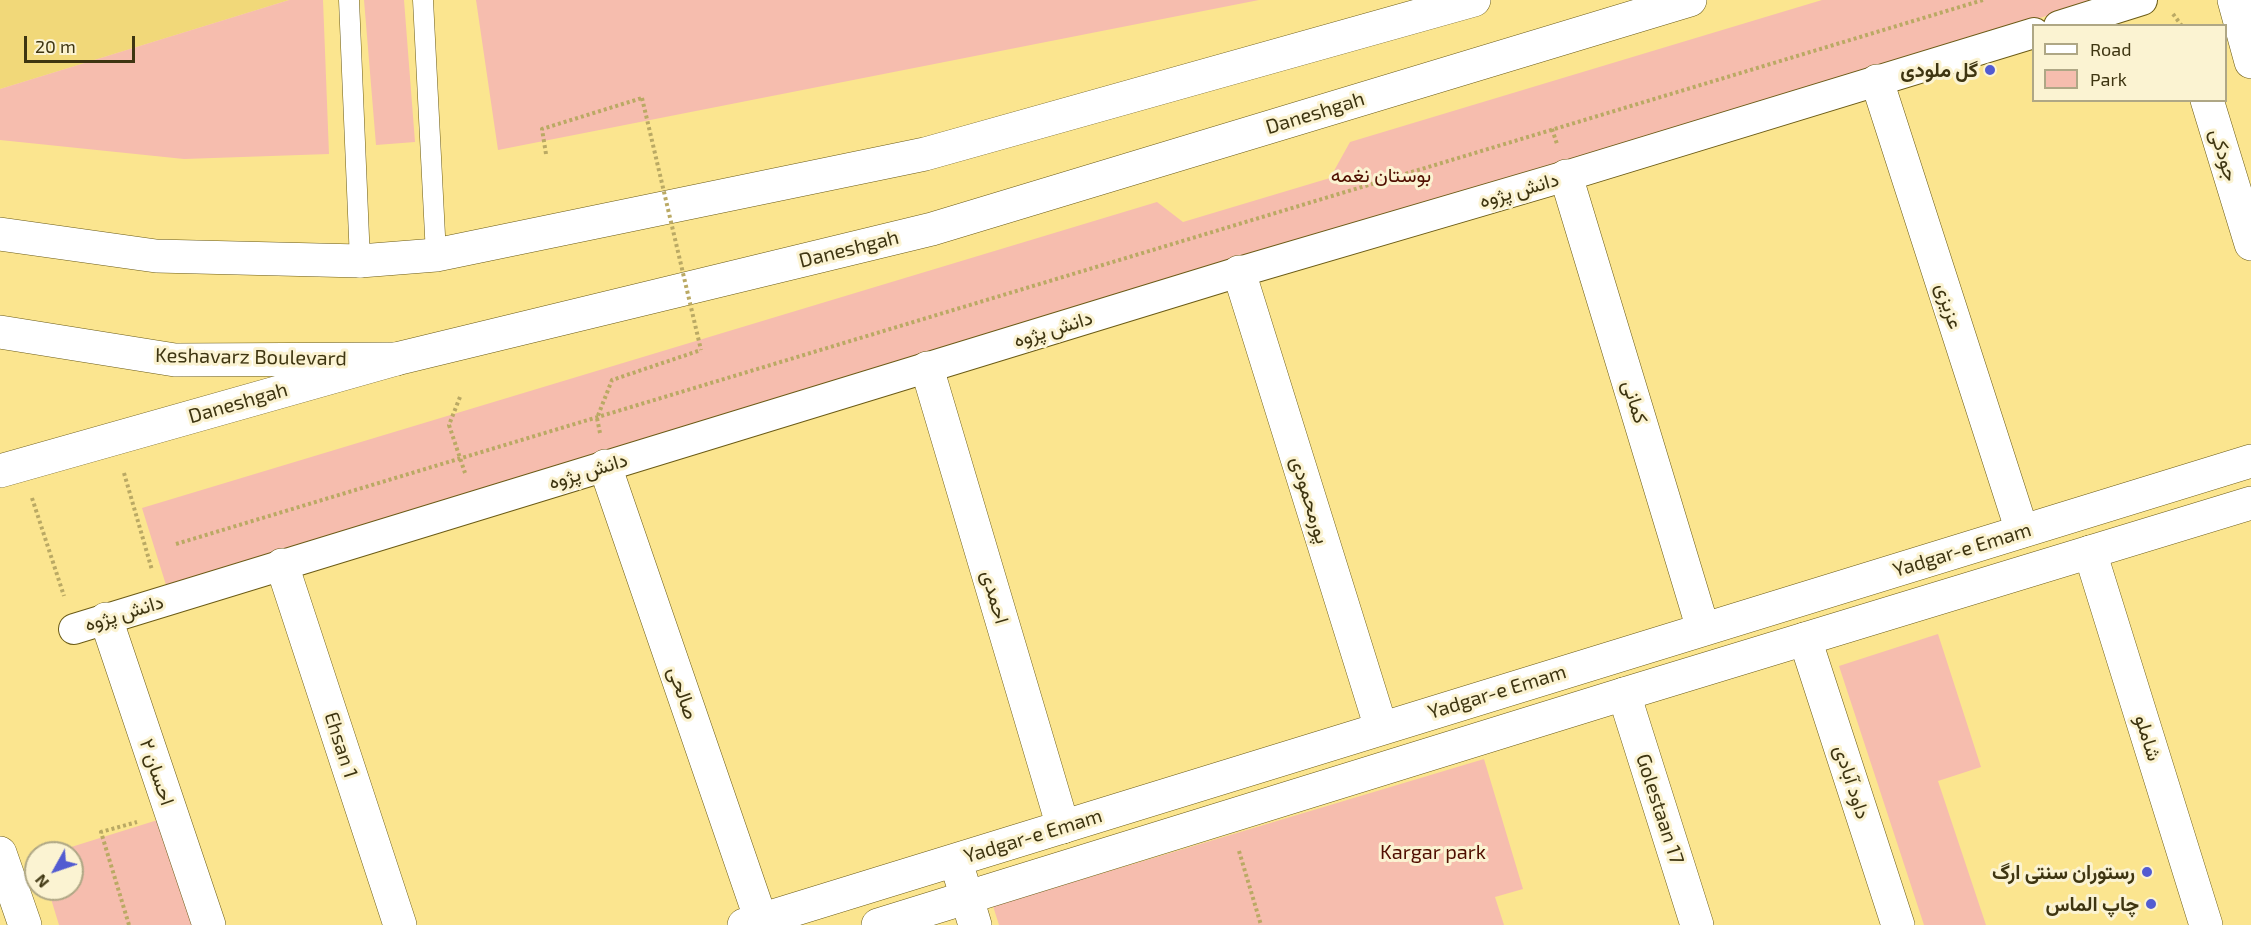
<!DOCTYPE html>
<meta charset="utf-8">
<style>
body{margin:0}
#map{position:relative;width:2251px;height:925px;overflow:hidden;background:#fbe58f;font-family:"Exo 2",sans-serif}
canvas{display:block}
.legend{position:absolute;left:2032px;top:24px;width:195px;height:78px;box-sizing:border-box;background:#fbf3d2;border:2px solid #afa785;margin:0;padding:8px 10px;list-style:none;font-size:18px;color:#3e3511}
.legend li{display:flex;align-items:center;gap:12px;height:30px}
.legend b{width:30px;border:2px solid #afa785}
.north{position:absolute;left:24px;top:841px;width:60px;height:60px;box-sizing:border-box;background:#fbf3d2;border:2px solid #afa785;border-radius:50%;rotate:230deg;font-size:16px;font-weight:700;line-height:24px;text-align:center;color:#3e3511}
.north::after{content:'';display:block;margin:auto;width:21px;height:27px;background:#525bd1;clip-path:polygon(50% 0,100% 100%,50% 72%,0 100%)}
.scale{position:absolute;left:24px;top:36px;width:111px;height:27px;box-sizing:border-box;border:3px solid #3e3511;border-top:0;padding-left:8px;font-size:18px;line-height:21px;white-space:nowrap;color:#3e3511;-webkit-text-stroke:4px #fbf3d2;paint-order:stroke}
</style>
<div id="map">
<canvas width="2251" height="925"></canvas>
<ul class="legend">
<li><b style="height:8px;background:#fff"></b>Road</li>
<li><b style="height:16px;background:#f6bdae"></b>Park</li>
</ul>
<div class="north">N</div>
<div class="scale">20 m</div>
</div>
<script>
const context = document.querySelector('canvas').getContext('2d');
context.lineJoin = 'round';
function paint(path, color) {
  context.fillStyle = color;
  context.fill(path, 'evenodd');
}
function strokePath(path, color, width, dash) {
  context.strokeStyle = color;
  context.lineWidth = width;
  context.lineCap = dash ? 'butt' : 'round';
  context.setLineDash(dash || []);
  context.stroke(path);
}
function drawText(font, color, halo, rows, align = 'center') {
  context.font = font + ' "Exo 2",Vazirmatn,sans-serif';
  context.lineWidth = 6;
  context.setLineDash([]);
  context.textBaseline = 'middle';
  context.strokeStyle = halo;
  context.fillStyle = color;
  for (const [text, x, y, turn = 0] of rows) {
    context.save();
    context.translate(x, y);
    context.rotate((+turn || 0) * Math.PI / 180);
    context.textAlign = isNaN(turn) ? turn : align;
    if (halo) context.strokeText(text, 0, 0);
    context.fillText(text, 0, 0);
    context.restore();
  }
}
const built = new Path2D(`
 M0 0H289L0 89Z`);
const green = new Path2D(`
 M289 0H323L329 154 184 159 0 140V89Z
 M364 0H404L415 142 376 145Z
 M476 0H1259L498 150Z
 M1822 0H2099L166 585 142 508 1157 202 1183 222 1330 178 1350 142Z
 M1938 634 1981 767 1938 781 1986 925H1924L1839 666Z
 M1484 759 1523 889 1495 897 1504 925H999L993 906Z
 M164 818 197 925H59L48 889H72V853H52Z`);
const path = new Path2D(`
 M2173 14 2182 26
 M1552 129 1557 144
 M546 154 542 129 642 98
 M460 397 449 425 465 473
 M600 433 597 418 612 380 701 350
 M124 473 152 570
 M32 498 64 596
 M176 544 1983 0
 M1239 851 1261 925
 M129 925 101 832 137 822`);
const service = new Path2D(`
 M349 0 360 261
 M423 0 436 255`);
const pedestrian = new Path2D(`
 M2059 26 2142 0
 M74 629 1239 272 1566 176 2034 33`);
const minor = new Path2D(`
 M1877 81 2022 531
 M2207 100 2251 244
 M1566 176 1703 629
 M1239 272 1381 728
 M927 368 1063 827
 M605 466 761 920
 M2090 552 2206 925
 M282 565 400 925
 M106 619 209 925
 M1805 639 1898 925
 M1624 694 1697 925
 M0 853 25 925`);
const tertiary = new Path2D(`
 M960 875 975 925
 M744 925 2251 461
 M878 925 1624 694 2251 503`);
const secondary = new Path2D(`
 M2234 0 2251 62
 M360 261 436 255 925 154 1474 0
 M0 471 396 359 932 229 1690 0`);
const primary = new Path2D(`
 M0 234 156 256 360 261
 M0 332 175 360 396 359`);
const pathBridge = new Path2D(`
 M642 98 701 350`);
const markers = [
 [1990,70,6,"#525bd1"],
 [2147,872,6,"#525bd1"],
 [2151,904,6,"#525bd1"]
];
const poiNames = [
 ["گل ملودی",1978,70],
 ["رستوران سنتی ارگ",2135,872],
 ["چاپ الماس",2139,904]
];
const streetNames = [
 ["Daneshgah",1315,113,-17],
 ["جودکی",2224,155,73],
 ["دانش پژوه",1519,190,-16],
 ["Daneshgah",849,249,-14],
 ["عزیزی",1949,306,72],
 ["دانش پژوه",1053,329,-17],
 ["Keshavarz Boulevard",251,357,1],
 ["کمانی",1635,402,73],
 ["Daneshgah",238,403,-16],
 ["دانش پژوه",588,471,-17],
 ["پورمحمودی",1310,500,73],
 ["Yadgar-e Emam",1962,550,-17],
 ["احمدی",995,597,74],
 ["دانش پژوه",124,613,-17],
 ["Yadgar-e Emam",1497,692,-17],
 ["صالحی",683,693,71],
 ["شاملو",2148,738,73],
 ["Ehsan 1",341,745,72],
 ["احسان ۲",157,772,71],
 ["داود آبادی",1852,782,72],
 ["Golestaan 17",1660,809,72],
 ["Yadgar-e Emam",1033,836,-17]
];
const parkNames = [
 ["بوستان نغمه",1381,175],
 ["Kargar park",1433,852]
];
paint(built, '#f1d879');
paint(green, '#f6bdae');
strokePath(service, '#6b5b16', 21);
strokePath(pedestrian, '#6b5b16', 32);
strokePath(minor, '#6b5b16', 34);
strokePath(tertiary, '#6b5b16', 34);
strokePath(secondary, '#6b5b16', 34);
strokePath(primary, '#6b5b16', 34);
strokePath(path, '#baa964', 4, [3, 3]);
strokePath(service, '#fff', 20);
strokePath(pedestrian, '#fff', 30);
strokePath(minor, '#fff', 33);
strokePath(tertiary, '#fff', 33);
strokePath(secondary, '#fff', 33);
strokePath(primary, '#fff', 33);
strokePath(pathBridge, '#baa964', 4, [3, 3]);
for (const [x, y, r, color] of markers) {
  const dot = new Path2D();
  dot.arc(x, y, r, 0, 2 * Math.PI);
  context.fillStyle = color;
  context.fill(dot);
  strokePath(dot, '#fbf3d2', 2);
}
drawText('bold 20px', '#3e3511', '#fbf3d2', poiNames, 'right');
drawText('20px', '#3e3511', '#fbf3d2', streetNames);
drawText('20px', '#500e00', '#fbf3d2', parkNames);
</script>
